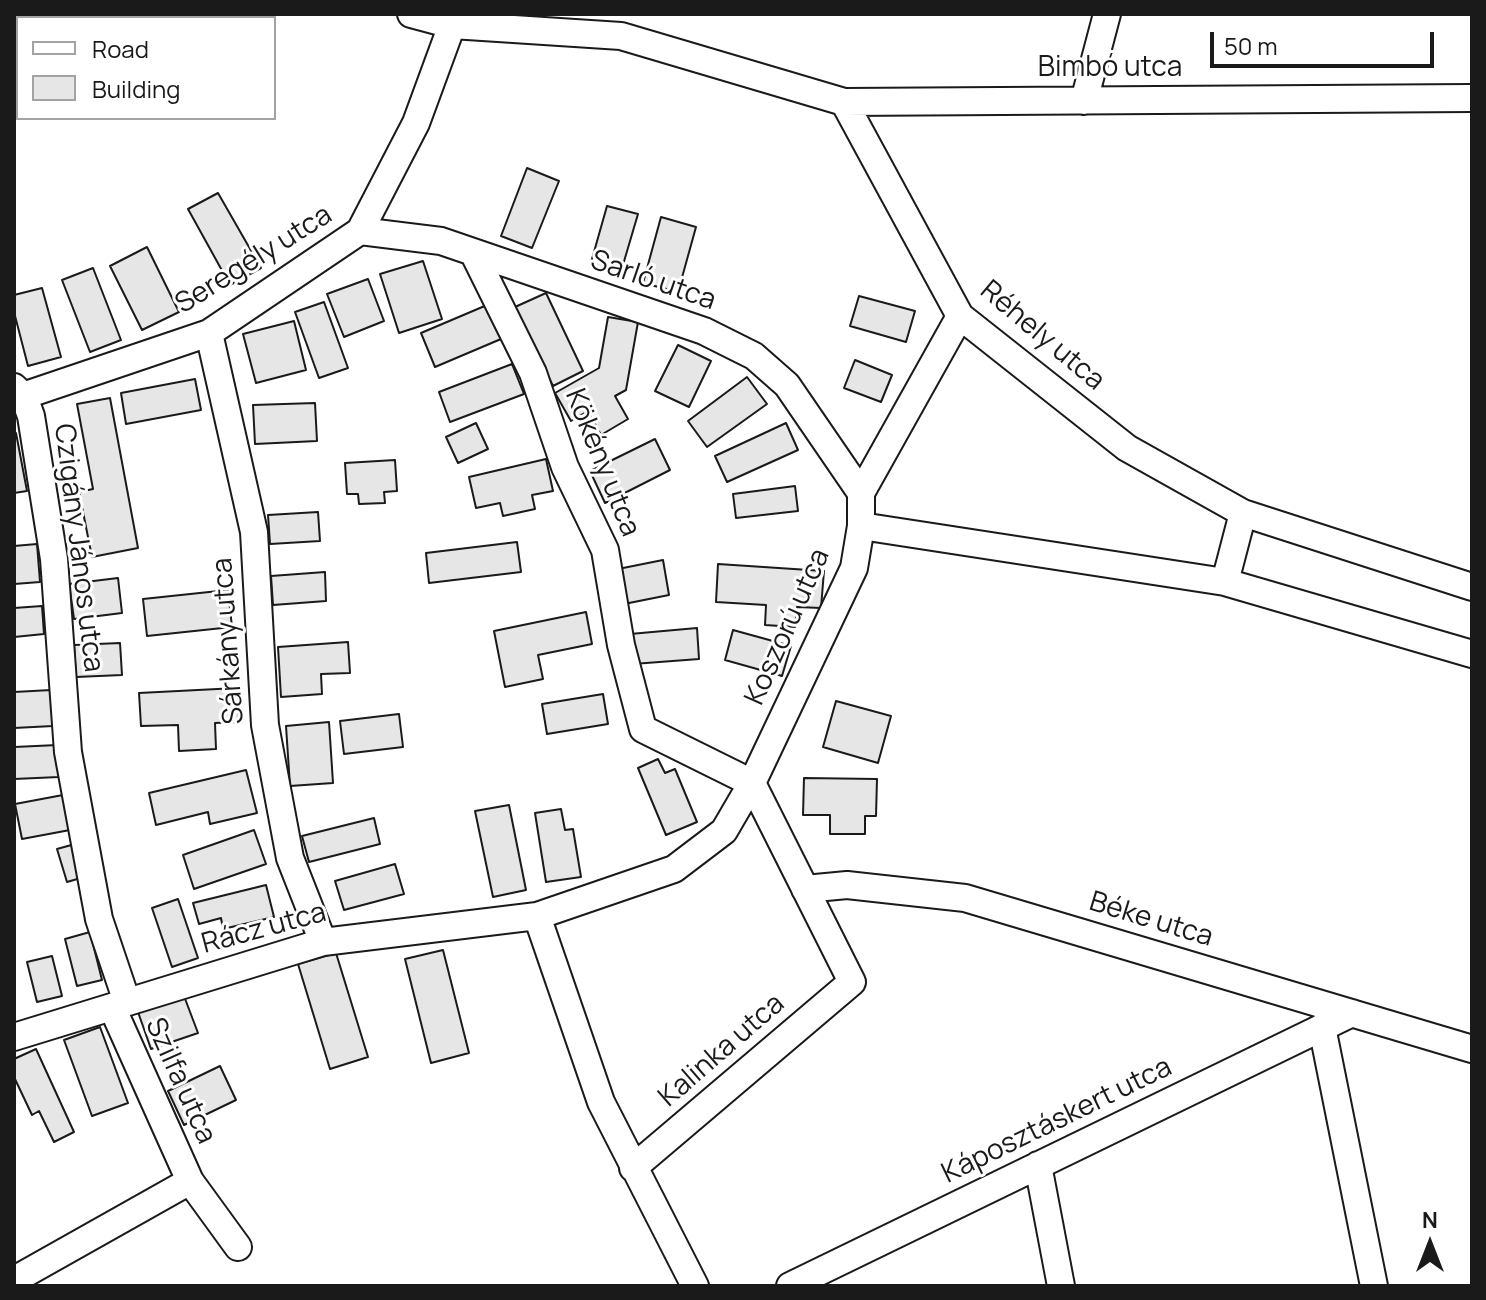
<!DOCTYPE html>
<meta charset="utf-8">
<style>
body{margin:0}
#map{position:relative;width:1486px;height:1300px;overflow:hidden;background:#fff;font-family:Manrope,sans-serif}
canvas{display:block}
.frame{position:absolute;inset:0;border:16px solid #1a1a1a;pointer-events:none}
.legend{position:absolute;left:16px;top:16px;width:260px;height:104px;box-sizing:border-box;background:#fff;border:2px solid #a3a3a3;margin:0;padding:10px 14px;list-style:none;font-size:24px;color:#1a1a1a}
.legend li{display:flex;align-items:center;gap:16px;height:40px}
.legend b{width:40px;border:2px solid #a3a3a3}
.north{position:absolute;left:1390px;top:1204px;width:80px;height:80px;-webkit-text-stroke:6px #fff;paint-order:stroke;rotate:0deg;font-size:22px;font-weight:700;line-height:32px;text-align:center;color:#1a1a1a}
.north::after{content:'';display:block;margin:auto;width:28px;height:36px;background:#1a1a1a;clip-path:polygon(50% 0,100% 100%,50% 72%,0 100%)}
.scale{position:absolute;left:1210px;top:32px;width:224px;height:36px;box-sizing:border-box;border:4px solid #1a1a1a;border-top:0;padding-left:10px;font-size:24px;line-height:28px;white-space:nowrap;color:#1a1a1a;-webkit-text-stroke:6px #fff;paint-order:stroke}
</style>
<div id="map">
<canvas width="1486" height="1300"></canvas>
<div class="frame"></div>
<ul class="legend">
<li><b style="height:10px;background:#fff"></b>Road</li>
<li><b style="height:22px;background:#e6e6e6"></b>Building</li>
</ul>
<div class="north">N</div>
<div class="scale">50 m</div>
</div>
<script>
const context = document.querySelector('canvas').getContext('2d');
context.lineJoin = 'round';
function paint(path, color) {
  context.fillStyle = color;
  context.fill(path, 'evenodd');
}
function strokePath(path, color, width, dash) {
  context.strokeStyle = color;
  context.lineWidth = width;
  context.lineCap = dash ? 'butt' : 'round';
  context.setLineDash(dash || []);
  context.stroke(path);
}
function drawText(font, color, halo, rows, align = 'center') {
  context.font = font + ' Manrope,sans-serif';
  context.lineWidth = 6;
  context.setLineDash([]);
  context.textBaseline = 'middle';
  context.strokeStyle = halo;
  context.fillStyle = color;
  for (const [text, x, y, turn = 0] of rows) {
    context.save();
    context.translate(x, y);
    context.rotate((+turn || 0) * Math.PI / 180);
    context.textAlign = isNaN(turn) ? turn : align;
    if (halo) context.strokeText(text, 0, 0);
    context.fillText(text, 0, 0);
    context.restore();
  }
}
const building = new Path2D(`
 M527 168 559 181 532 248 501 236Z
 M218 193 261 268 230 285 188 209Z
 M607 206 638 214 620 275 590 266Z
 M661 217 696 227 678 292 643 283Z
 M147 247 179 312 142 330 110 266Z
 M423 261 442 319 399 333 380 274Z
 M93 268 121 340 90 352 62 280Z
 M368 279 384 321 344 337 327 294Z
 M42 288 61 357 28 366 14 312V295Z
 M546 293 583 371 553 386 515 307Z
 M859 296 915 311 906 342 850 326Z
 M324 302 348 368 319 378 295 312Z
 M487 305 501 339 435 367 421 333Z
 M608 317 638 322 626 390 615 396 628 419 601 435 588 411 571 421 555 393 599 368Z
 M294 321 306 370 256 383 243 334Z
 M678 345 711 361 689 407 655 391Z
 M855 360 892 375 881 402 844 388Z
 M512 364 524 394 450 422 439 392Z
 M747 377 767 404 707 447 688 421Z
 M195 379 201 410 126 424 121 393Z
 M110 398 138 548 92 557 79 492 93 489 77 404Z
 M315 403 317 441 255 444 253 405Z
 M476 423 488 449 458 463 446 437Z
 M786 423 798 450 727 482 715 456Z
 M16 433 27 491 14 493V434Z
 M655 439 670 470 605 503 590 471Z
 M546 459 553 491 532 495 535 509 503 516 500 503 476 508 469 477Z
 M395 460 397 491 384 492 385 503 359 504 358 494H347L345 463Z
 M795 486 798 511 736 518 733 494Z
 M318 512 320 541 270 544 268 515Z
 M517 542 521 572 429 583 426 553Z
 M37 544 40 582 14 584V546Z
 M663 560 669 595 624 604 618 569Z
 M718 564 824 571 821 608 797 607 795 627 765 625 766 605 716 602Z
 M325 572 326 601 273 605 271 576Z
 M118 578 122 613 74 619 69 584Z
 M228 590 232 627 147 636 143 599Z
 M42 606 44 634 14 637V608Z
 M586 612 592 644 538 655 543 679 505 687 494 631Z
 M697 628 699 659 633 664 630 634Z
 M733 630 791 646 782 676 725 660Z
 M348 642 350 673 321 674 322 694 281 697 278 647Z
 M120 643 122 675 76 677 74 645Z
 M237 688 239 722 215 723 216 749 179 751 178 725 141 726 139 693Z
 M51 690 53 726 14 728V692Z
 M603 694 608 724 547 734 542 704Z
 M836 701 891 716 878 763 823 747Z
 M399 714 403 747 344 754 340 721Z
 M329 722 333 783 290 786 286 726Z
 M58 745 59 777 14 779V747Z
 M658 759 665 773 675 769 697 822 666 835 638 768Z
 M246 770 257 813 210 824 208 812 156 825 149 793Z
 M804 778 877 779 876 816H865V834H830V815H803Z
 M63 795 70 830 22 839 15 804Z
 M509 805 526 890 493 897 475 811Z
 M561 809 565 830 573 829 581 877 546 882 535 813Z
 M374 818 380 844 309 862 302 836Z
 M254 830 266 864 194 889 183 855Z
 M75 844 84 877 67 882 57 849Z
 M395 864 404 894 344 910 335 881Z
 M266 885 274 917 223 929 221 918 199 924 193 903Z
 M178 899 198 958 172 967 152 908Z
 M90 932 102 980 77 986 65 939Z
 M443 950 469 1053 431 1063 405 959Z
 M336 953 368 1057 330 1069 298 964Z
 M52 956 62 996 37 1002 27 962Z
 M184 996 198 1033 151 1049 138 1012Z
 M100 1027 128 1103 92 1116 64 1040Z
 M36 1049 74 1132 54 1142 39 1111 32 1115 14 1077V1059Z
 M220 1066 236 1100 184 1125 168 1091Z`);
const minor = new Path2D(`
 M411 14 452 25 621 36 844 102 1472 98
 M14 34 18 37
 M1084 101 1107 14
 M844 102 960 316 1127 448 1243 513 1472 587
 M360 231 441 241 704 331 754 356 787 385 861 493
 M474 254 533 373 565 467 605 550 621 645 643 729 752 783
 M209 333 254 532 265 725 290 858 323 942
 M14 387 24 397 31 416 54 559 68 752 99 919 127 1002
 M14 399 209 333 360 231 416 123 452 25
 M861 493 960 316
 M861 526 1225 582 1472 654
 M1225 582 1243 513
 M805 889 847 885 965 898 1472 1049
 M537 916 601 1102 695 1286
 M112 1007 190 1181 238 1247
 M1322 1027 1374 1286
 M14 1037 323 942 537 916 674 869 724 831 752 783 854 568 861 526V493
 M1038 1165 1061 1286
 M633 1168 852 982 752 783
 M14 1280 190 1181
 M790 1286 1352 1013`);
const streetNames = [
 ["Bimbó utca",1110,68],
 ["Seregély utca",254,260,-32],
 ["Sarló utca",653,281,19],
 ["Réhely utca",1042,336,40],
 ["Kökény utca",602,463,68],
 ["Czigány János utca",78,548,83],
 ["Koszorú utca",788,627,-66],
 ["Sárkány utca",229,641,-94],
 ["Béke utca",1151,920,17],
 ["Rácz utca",264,929,-15],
 ["Kalinka utca",722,1051,-41],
 ["Szilfa utca",180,1081,66],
 ["Káposztáskert utca",1057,1121,-26]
];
paint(building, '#e6e6e6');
strokePath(building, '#1a1a1a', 2);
strokePath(minor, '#1a1a1a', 30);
strokePath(minor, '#fff', 26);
drawText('28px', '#1a1a1a', '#fff', streetNames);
</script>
